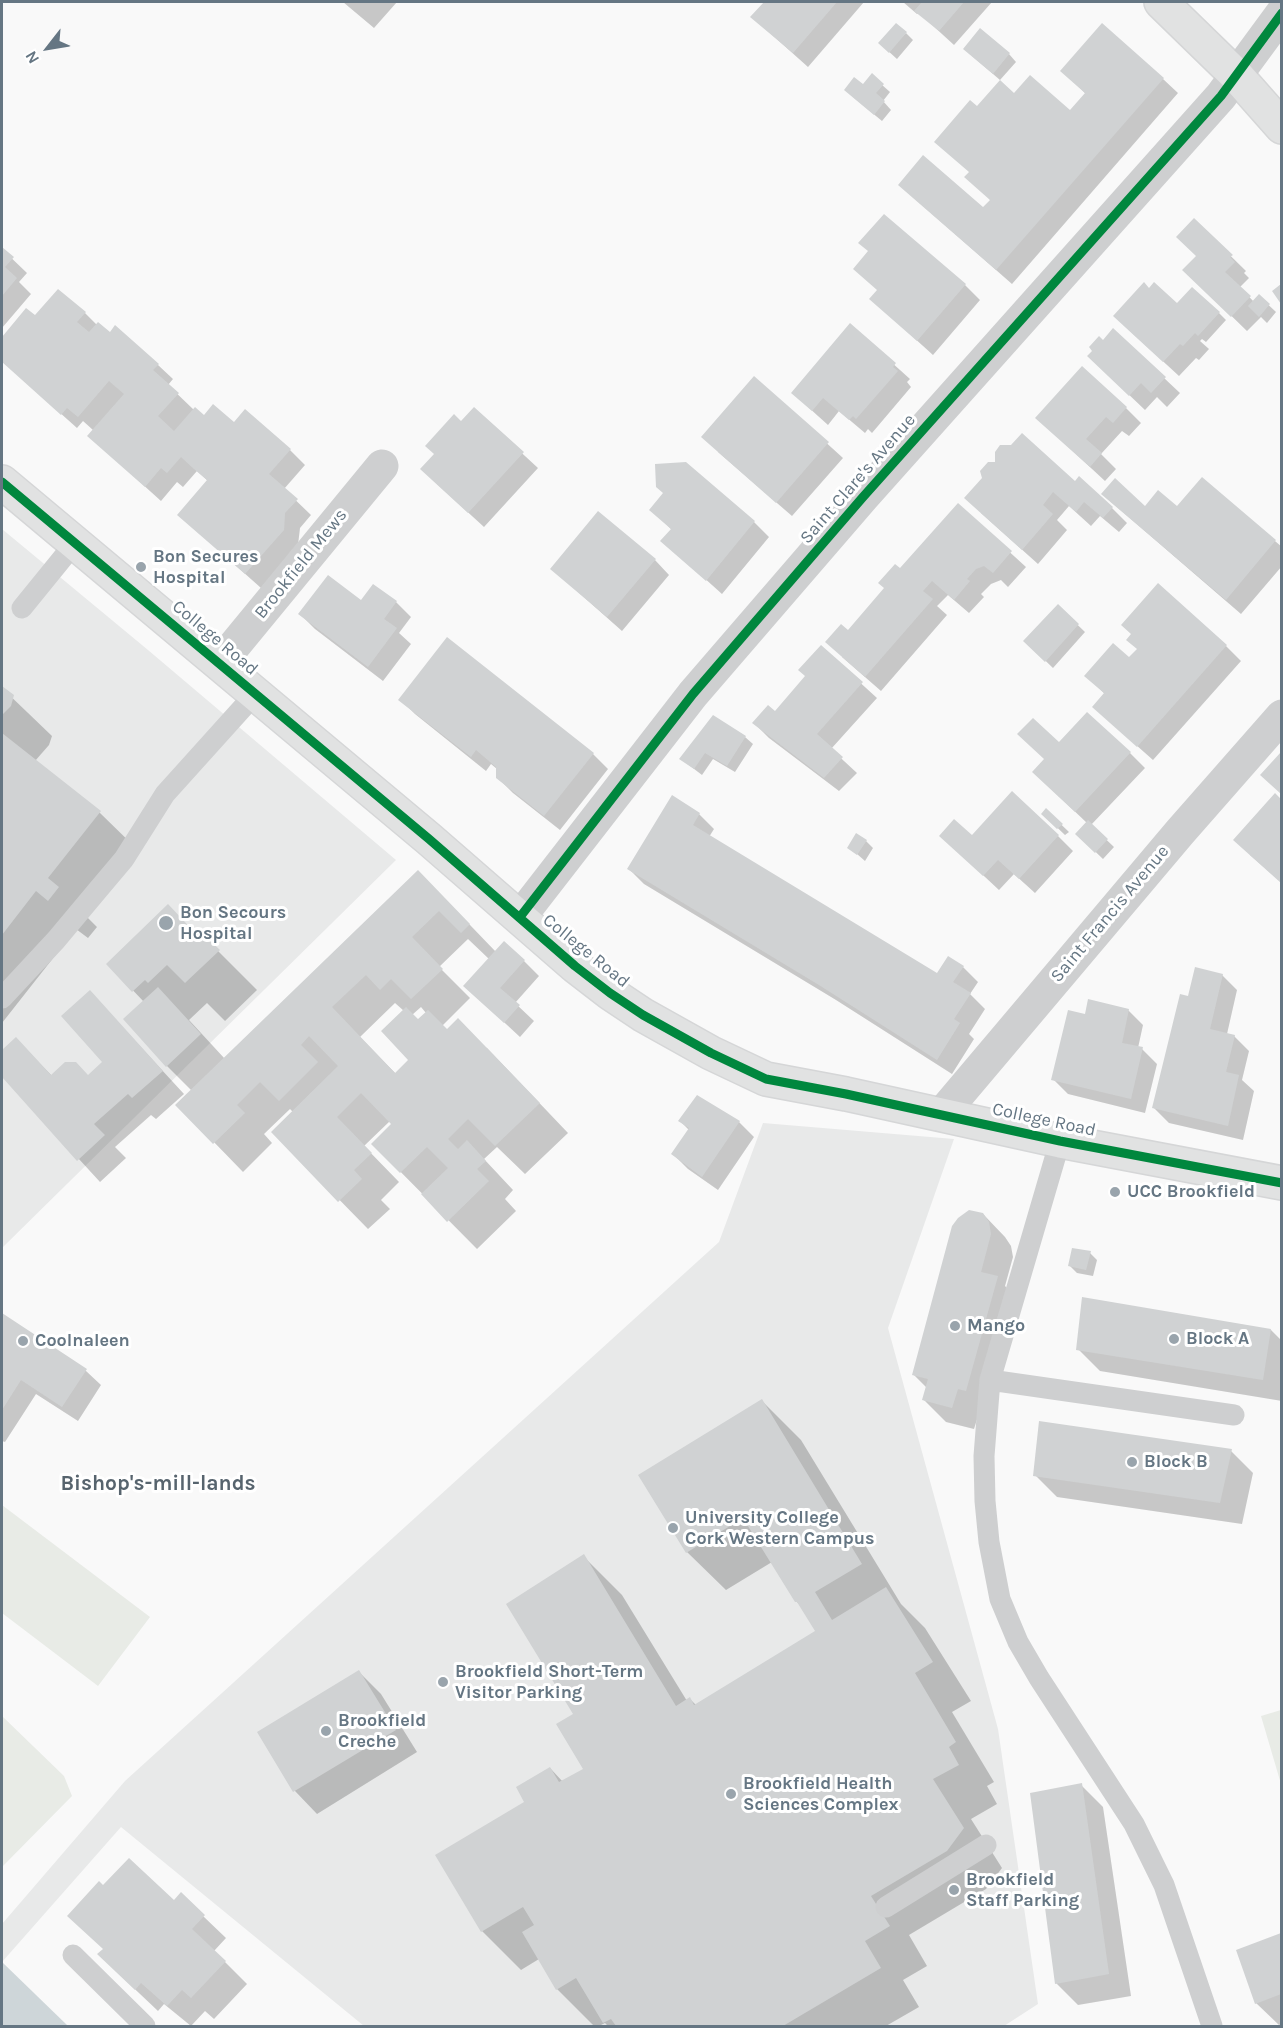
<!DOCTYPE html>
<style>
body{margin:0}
#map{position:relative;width:1283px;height:2028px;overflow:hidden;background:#f9f9f9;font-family:Karla,sans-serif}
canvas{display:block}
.frame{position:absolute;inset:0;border:3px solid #657683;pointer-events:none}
.north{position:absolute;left:18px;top:18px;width:60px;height:60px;-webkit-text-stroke:4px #fff;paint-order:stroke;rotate:239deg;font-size:16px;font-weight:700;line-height:24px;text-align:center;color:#657683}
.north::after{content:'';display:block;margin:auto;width:21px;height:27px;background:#657683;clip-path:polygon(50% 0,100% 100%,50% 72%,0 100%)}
</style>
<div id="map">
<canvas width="1283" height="2028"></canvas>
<div class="frame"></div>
<div class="north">N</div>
</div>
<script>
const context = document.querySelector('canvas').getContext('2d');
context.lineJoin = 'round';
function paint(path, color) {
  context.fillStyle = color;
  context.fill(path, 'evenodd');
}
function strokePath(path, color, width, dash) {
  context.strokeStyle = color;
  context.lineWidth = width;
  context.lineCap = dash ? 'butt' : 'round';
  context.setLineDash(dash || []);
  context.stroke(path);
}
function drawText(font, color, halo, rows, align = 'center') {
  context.font = font + ' Karla,sans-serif';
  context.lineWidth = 6;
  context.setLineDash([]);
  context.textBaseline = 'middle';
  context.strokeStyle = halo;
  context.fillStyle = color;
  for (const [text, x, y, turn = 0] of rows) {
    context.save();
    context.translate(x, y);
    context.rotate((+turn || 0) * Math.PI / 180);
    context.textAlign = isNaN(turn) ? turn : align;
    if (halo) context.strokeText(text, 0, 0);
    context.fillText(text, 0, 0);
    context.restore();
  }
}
const built = new Path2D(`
 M2 529 148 650 396 860 2 1248Z
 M763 1123 954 1139 888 1328 998 1729 1038 2004 1004 2026H364L121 1827 2 1962V1924L125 1781 719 1242Z`);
const green = new Path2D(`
 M2 1505 150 1617 98 1686 2 1613Z
 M1281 1710H1282L1281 1784 1261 1716Z
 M2 1716 64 1776 72 1796 2 1867Z`);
const water = new Path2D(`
 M2 1962 68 2026H2Z`);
const shadow = new Path2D(`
 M343 2H397L374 28Z
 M766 2H864L808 67 752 17Z
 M903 2H992L954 45 919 13 917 14Z
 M906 33 913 40 897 59 887 50Z
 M1009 54 1016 62 1000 80 972 56Z
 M1062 71 1163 79 1178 93 1012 284 915 199 984 209 991 201 970 173 978 108 1015 95 1071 113 1086 94Z
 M872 76 890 92 883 101 891 110 882 121 853 97Z
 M1194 220 1246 271 1244 273 1249 278 1240 287 1254 302 1259 296 1276 312 1267 323 1261 317 1247 331 1184 270 1198 256Z
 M2 249 27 273 19 282 31 294 2 328Z
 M869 252 965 285 980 300 933 355 871 299 878 291Z
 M1149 290 1177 305 1219 313 1226 320 1206 342 1202 339 1200 341 1209 349 1199 360 1196 358 1179 376 1130 331Z
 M27 310 35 317 85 313 97 325 158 365 173 379 168 385 194 410 204 417 234 425 290 450 305 465 284 489 311 515 300 528 298 545 261 588 179 515 208 481 197 471 183 487 177 482 161 501 89 436 93 430 83 421 77 428 2 361V339Z
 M850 325 910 379 907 382 911 387 872 433 868 429 865 433 839 411 828 425 808 407Z
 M1113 330 1180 393 1167 407 1157 397 1145 410 1104 371 1103 342Z
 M755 378 843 458 792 516 718 452Z
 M1126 408 1141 423 1129 436 1122 431 1101 454 1116 469 1105 481 1037 418Z
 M474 409 538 468 484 527 437 484 461 423Z
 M997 464 1075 483 1112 508 1127 523 1119 532 1100 516 1091 526 1069 506 1057 520 1067 530 1038 564 981 513Z
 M1202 479 1282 547V566L1241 614 1110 501 1145 508H1177Z
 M958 505 1026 567 1008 587 1001 580 991 584 981 594 984 597 969 613 948 595 937 606 947 615 881 691 842 657 848 632Z
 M651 509 754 522 769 537 722 594 663 541 672 530Z
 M655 560 669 575 622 631 552 569Z
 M374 586 396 602 411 617 399 633 411 644 383 681 315 629 300 614 362 603Z
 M1058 606 1085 632 1053 668 1025 641Z
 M1132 635 1226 646 1241 661 1153 760 1109 721 1105 694 1086 676 1129 659 1138 649Z
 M821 647 877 698 831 749 857 773 839 791 769 738 754 723 775 713 806 677Z
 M2 688 52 736 49 745 35 761 100 813 139 851 87 917 97 927 88 938 76 929 2 1023Z
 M400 699 593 754 608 769 560 830 513 793 498 778 497 769 491 764 486 771 415 714Z
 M713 717 745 737 753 744 735 772 713 759 702 775 681 759Z
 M1059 744 1130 753 1145 768 1091 825 1114 847 1103 859 1077 834 1087 823 1049 787Z
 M1282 754V793L1262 775Z
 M1275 795 1282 802V883L1250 855Z
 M1046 810 1069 832 1065 835 1043 814Z
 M699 814 714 829 709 837 937 975 963 967 978 982 970 994 985 1009 969 1034 974 1039 952 1074 836 1000 644 884 629 869Z
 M1058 836 1073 851 1035 893 1014 874 999 890 956 850Z
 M866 841 873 848 865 861 849 847Z
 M446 900 496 952 524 961 539 976 515 1003 534 1021 520 1037 465 986 489 959 468 939 439 967 470 998 442 1026 447 1031 487 1048 568 1133 525 1174 497 1147 484 1159 513 1190 505 1199 516 1211 477 1249 373 1144 393 1124 390 1121 364 1146 399 1182 381 1200 390 1209 368 1229 273 1132 293 1112 290 1109 264 1134 272 1143 243 1172 178 1105 192 1091 167 1066 144 1002 108 964 199 938 202 935 257 990 225 1021 207 1003 189 1020 225 1059ZM395 1003 404 1011 411 1060 396 1074 360 1037ZM421 1007 426 1013 418 1021 412 1015Z
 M1222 975 1237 990 1227 1034 1234 1036 1249 1051 1242 1080 1254 1091 1243 1140 1169 1123 1154 1108 1189 997Z
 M90 992 184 1094 156 1119 151 1115 115 1147 126 1158 100 1182 2 1075V1052L16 1039 52 1076 89 1077 105 1062Z
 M1128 1010 1143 1025 1138 1048 1142 1049 1157 1064 1145 1113 1068 1094 1053 1079 1086 1016Z
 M697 1097 739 1122 754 1137 718 1190 688 1169 673 1154 689 1130 680 1121Z
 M983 1214 1005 1237 1011 1246 1013 1257 1005 1286 1019 1300 980 1410 974 1429 946 1422 923 1399 927 1388 914 1375Z
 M1090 1253 1097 1260 1093 1276 1077 1273 1070 1266Z
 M2 1315 86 1371 101 1385 78 1421 36 1394 5 1442 2 1441Z
 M1271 1330 1282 1341V1401L1100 1371 1078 1349Z
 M762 1401 801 1440 901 1604 925 1628 971 1701 952 1712 994 1782 987 1786 997 1804 971 1819 1002 1868 986 1889 909 1935 927 1966 903 1980 919 2007 886 2026H608L605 2023 599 2026H594L557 1989 539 1959 521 1970 482 1931 526 1802 550 1768 563 1782 585 1769 575 1715 583 1556 622 1595 687 1701 690 1699 696 1705 817 1631 804 1609 796 1601 772 1562 726 1590 687 1552Z
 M1231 1451 1253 1473 1242 1524 1057 1497 1035 1475Z
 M359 1672 381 1694 417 1752 317 1814 295 1791 259 1732Z
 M1081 1785 1103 1807 1131 1996 1078 2005 1056 1983Z
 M104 1887 174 1902 181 1895 226 1938 214 1951 247 1984 214 2019 205 2011 191 2026 164 2004 158 2011 121 1976 104 1950Z
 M1282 1935V2024L1279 2025 1256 2003 1238 1950Z`);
const building = new Path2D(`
 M764 2H837L793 53 750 17Z
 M922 2H964L939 31 914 11Z
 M896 23 907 32 889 53 878 43Z
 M1102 23 1164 78 996 270 898 185 923 155 983 207 990 200 964 177 969 172 934 142 970 100 977 106 1000 80 1014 93 1030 75 1070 110 1085 93 1060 71Z
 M980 28 1010 53 993 74 963 49Z
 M872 73 884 84 876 93 885 101 874 115 844 90 854 77 863 84Z
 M884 214 966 284 917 341 869 299 877 290 853 269 868 251 858 243Z
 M1194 218 1233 255 1230 257 1235 262 1225 272 1251 296 1231 317 1182 270 1196 256 1176 237Z
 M2 247 14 257 5 267 17 278 2 296Z
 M1144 282 1149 288 1154 282 1177 303 1192 287 1220 312 1198 336 1195 333 1183 346 1180 344 1163 362 1113 316Z
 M1281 284V304L1272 291Z
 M58 289 86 312 77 322 89 332 98 322 110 332 115 325 159 364 153 370 179 393 158 416 174 431 195 407 204 415 213 404 234 422 245 409 291 449 269 474 298 499 285 513 284 530 245 574 177 515 207 480 194 469 181 457 167 473 161 468 145 487 87 436 124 394 109 381 78 417 67 408 61 415 2 362V337L26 308 35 315Z
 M1259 294 1270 304 1259 317 1248 306Z
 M850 323 896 363 893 367 898 371 856 419 853 416 849 420 823 398 812 411 791 393Z
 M1113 328 1166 377 1151 393 1141 383 1129 396 1087 356 1092 351 1089 347 1099 336 1103 340Z
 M1082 366 1127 407 1113 423 1106 417 1086 439 1102 453 1090 467 1035 418Z
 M754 376 829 442 776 503 701 437Z
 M474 407 524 452 468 513 420 469 434 454 425 446 454 414 461 421Z
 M1022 433 1075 481 1079 476 1113 507 1103 518 1084 502 1076 512 1053 492 1043 505 1053 514 1022 550 964 498 982 478 980 471 988 462H995V452L1000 445H1011Z
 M686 462 755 521 706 581 660 541 671 529 649 510 663 493 656 487 655 464Z
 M1202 477 1276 540 1226 600 1101 494 1115 478 1145 506 1158 490 1177 506Z
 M958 503 1012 551 993 573 984 566 976 569 967 579 970 581 954 600 932 581 923 591 933 599 865 677 825 642 841 624 848 630 884 588 878 583 895 564 900 568Z
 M598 511 656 559 607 617 550 569Z
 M328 575 361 600 373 584 397 601 384 619 397 628 368 667 298 614Z
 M1158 583 1227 645 1137 747 1092 707 1104 693 1084 676 1113 643 1129 657 1137 649 1126 640 1131 634 1121 625Z
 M1058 604 1079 624 1045 662 1023 641Z
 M447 637 594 753 544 816 496 778V767L476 750 471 757 398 700Z
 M821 645 863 682 817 734 843 757 824 778 752 723 768 705 775 711 805 676 798 670Z
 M2 686 14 695 11 706 2 715Z
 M1087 712 1131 752 1075 812 1032 772 1044 759 1017 734 1033 718 1059 742Z
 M713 715 746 736 727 766 705 753 694 769 679 759Z
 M2 733 101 811 48 878 59 887 48 901 36 891 2 935Z
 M1281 752V794L1260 775Z
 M1012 791 1059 835 1019 879 998 860 983 876 939 836 954 819 972 835Z
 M1275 793 1281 799V883L1233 840Z
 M672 795 700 813 693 825 937 973 948 956 964 966 953 982 971 993 954 1019 960 1023 937 1060 819 985 627 869Z
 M1046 808 1063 824 1057 829 1041 814Z
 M1088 820 1108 839 1095 853 1075 834Z
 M856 833 867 840 857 855 847 848Z
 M418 870 470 924 461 933 439 911 412 937 443 969 411 999 391 979 380 990 366 975 332 1007 395 1073 408 1060 381 1031 406 1007 418 1019 428 1010 447 1029 458 1018 540 1103 495 1146 468 1119 448 1139 458 1149 467 1140 486 1161 477 1169 489 1181 447 1222 421 1194 448 1168 427 1147 400 1173 371 1144 391 1124 361 1093 337 1117 372 1153 354 1170 362 1179 338 1202 271 1132 338 1066 309 1036 301 1045 318 1062 279 1101 260 1082 237 1105 245 1113 213 1144 175 1105Z
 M168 904 198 936 202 933 220 950 185 983 167 965 148 983 145 980 132 992 106 964Z
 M504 941 525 960 500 988 520 1005 504 1023 463 986Z
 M1195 967 1223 974 1210 1029 1235 1035 1226 1072 1239 1075 1228 1126 1152 1108 1180 994 1188 996Z
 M158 987 201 1034 166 1067 123 1019Z
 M90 990 163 1071 132 1098 128 1094 94 1124 105 1135 77 1161 2 1077V1050L16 1037 51 1075 65 1062H76L88 1075 102 1062 61 1016Z
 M1088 999 1129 1009 1122 1043 1143 1047 1131 1099 1051 1080 1068 1010 1085 1014Z
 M697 1095 740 1121 702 1177 671 1154 689 1128 678 1121Z
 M969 1210 983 1213 989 1222 991 1234 981 1272 998 1276 966 1391 958 1389 952 1408 922 1400 928 1379 912 1375 952 1226 958 1218Z
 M1072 1248 1091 1251 1086 1270 1068 1266Z
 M1082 1297 1271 1329 1263 1380 1076 1350Z
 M2 1313 87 1369 62 1407 21 1380 2 1410Z
 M762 1399 862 1564 815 1592 832 1620 886 1587 933 1662 915 1673 956 1742 949 1747 959 1765 933 1779 964 1828 947 1851 871 1896 890 1926 865 1941 881 1968 783 2026H616L611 2019 603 2023 576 1978 556 1990 522 1932 534 1925 523 1907 481 1932 435 1855 524 1802 516 1787 550 1767 559 1782 583 1769 556 1724 573 1714 506 1604 584 1554 676 1706 690 1697 694 1705 815 1631 797 1602H795L743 1518 686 1553 638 1475Z
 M1039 1421 1232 1449 1220 1503 1033 1476Z
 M359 1670 396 1730 293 1792 257 1732Z
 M1082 1783 1109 1974 1055 1984 1030 1793Z
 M129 1858 174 1900 181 1892 205 1915 192 1929 226 1961 191 1998 182 1990 167 2006 141 1983 135 1990 97 1954 103 1949 67 1916 99 1881 103 1885Z
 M1281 1933V1994L1255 2004 1236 1950Z`);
const lane = new Path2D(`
 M22 608 74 544
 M2 998 56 940 97 891 124 859 165 794 256 693
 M1060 1141 990 1380 984 1456 985 1501 989 1542 1000 1599 1018 1642 1039 1678 1134 1824 1164 1885 1212 2026
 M990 1380 1234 1415
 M886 1907 986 1845
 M73 1955 145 2026`);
const street = new Path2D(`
 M220 663 382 466
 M520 917 693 694 863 497 1221 96 1282 13
 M941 1115 1180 832 1282 716`);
const secondary = new Path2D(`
 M1161 2 1236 75 1282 127
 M2 482 429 839 575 966 610 993 643 1015 711 1053 766 1079 846 1094 1060 1141 1282 1183`);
const cycleway = new Path2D(`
 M2 482 429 839 575 966 610 993 643 1015 711 1053 766 1079 846 1094 1060 1141 1282 1183
 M520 917 693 694 863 497 1221 96 1282 13`);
const markers = [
 [141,567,6,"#99a4ac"],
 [166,923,8,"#99a4ac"],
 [1115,1192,6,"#99a4ac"],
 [955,1326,6,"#99a4ac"],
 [1174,1339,6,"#99a4ac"],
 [23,1341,6,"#99a4ac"],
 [1132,1462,6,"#99a4ac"],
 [673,1528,6,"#99a4ac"],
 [443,1682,6,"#99a4ac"],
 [326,1731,6,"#99a4ac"],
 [731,1794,6,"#99a4ac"],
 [954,1890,6,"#99a4ac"]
];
const streetNames = [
 ["Saint Clare's Avenue",858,479,-49],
 ["Brookfield Mews",301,564,-51],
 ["College Road",215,638,40],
 ["Saint Francis Avenue",1110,914,-50],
 ["College Road",586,951,39],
 ["College Road",1044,1120,12]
];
const poiNames = [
 ["Bon Secures",153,557],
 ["Hospital",153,578],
 ["Bon Secours",180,913],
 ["Hospital",180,934],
 ["UCC Brookfield",1127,1192],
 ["Mango",967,1326],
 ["Block A",1186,1339],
 ["Coolnaleen",35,1341],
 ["Block B",1144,1462],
 ["University College",685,1518],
 ["Cork Western Campus",685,1539],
 ["Brookfield Short-Term",455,1672],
 ["Visitor Parking",455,1693],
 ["Brookfield",338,1721],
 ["Creche",338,1742],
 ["Brookfield Health",743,1784],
 ["Sciences Complex",743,1805],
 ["Brookfield",966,1880],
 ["Staff Parking",966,1901]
];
const quarterNames = [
 ["Bishop's-mill-lands",158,1484]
];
paint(built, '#e8e9e9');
paint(green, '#e8ebe6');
paint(water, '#ced6d9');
paint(shadow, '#0003');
paint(building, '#d0d2d3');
strokePath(secondary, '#d5d6d7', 36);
strokePath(lane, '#cecfd0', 21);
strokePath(street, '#cecfd0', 33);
strokePath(secondary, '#e1e2e2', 33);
strokePath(cycleway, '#00873e', 9);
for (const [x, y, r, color] of markers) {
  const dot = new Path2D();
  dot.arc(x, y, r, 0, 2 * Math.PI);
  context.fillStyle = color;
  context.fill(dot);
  strokePath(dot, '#fff', 2);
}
drawText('18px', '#657683', '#fff', streetNames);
drawText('bold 18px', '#657683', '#fff', poiNames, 'left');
drawText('bold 21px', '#57646e', '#fff', quarterNames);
</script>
